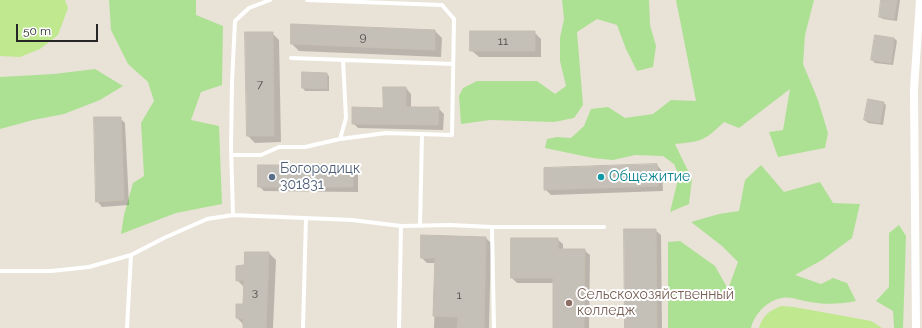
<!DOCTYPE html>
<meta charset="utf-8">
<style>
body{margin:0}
#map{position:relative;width:922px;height:328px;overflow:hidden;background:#e9e2d7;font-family:Raleway,sans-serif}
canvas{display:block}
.scale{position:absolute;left:16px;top:24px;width:82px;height:18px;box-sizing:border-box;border:2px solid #262626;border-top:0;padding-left:5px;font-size:12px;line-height:14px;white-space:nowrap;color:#262626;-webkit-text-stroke:3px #fff;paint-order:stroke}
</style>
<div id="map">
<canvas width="922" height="328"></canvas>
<div class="scale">50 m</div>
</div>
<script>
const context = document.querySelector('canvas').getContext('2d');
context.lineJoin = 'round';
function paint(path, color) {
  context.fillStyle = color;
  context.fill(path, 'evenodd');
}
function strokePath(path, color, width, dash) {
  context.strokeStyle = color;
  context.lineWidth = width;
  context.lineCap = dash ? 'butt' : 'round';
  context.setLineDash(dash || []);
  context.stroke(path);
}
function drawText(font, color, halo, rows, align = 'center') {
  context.font = font + ' Raleway,sans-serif';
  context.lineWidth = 4;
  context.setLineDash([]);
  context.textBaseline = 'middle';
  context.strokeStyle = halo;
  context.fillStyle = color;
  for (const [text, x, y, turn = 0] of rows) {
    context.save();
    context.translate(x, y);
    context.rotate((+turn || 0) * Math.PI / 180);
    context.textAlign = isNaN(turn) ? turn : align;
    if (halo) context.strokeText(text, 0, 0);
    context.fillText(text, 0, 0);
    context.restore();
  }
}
const green = new Path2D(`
 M109 0H196V15L223 26 222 85 201 92 191 120 219 126 222 204 176 213 121 234 124 215 133 183 144 176 141 123 154 101 148 82 128 64 111 30Z
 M562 0H649L650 25 656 46 653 67 637 71 626 49 617 25 597 19 577 32 583 105 574 118 554 122 490 120 461 124 459 96 463 88 477 81H537L555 94 566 86 560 61V38L564 19Z
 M676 0H814L805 35 803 64 818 100 828 133 825 148 778 157 769 132 783 130 790 89 739 128 724 122C704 141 703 141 675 144L692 179 689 204 670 212 679 175 674 164 663 156 635 155 613 160 593 158 545 148 547 139 557 137 571 138 584 126 591 109 608 107 625 118 653 114 671 100 696 101Z
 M95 69 123 86 100 100 64 114 33 120 0 129V77L54 74Z
 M761 165 784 192 820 182 833 203 860 204 852 238 822 260 795 275 821 284 833 278 847 283 856 301C841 304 825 305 810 302 802 301 790 296 782 298 768 300 754 314 751 328H668V242L680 241 715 266 728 289 738 262 722 246 691 222 719 214 739 211 745 180Z
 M899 225 906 236 903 328H894L893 311 876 301 889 287V233Z`);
const pitch = new Path2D(`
 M0 0H65L68 8 58 35 40 49 20 57 0 56Z
 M781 306 794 307 871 321 882 328H759C763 315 769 311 781 306Z`);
const shadow = new Path2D(`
 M882 0H900L897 21 883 19 880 17Z
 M292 25 435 31 442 38 441 57 299 51 292 44Z
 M534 32 541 39V57H479L471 50Z
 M272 33 279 40 281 142 255 143 248 136Z
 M894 38 897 41 893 65 875 63 872 60Z
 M327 74 329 76V91H305L303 88Z
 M406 88 411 94V108H438L444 114 443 130 358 128 353 123 384 109Z
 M884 103 886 105 883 125 868 123 865 120Z
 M120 118 125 123 129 205 102 207 97 201Z
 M657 165 662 171 663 191 551 195 545 189Z
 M353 166 358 171V192L264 191 259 186Z
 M655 230 661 235 662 328H626Z
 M422 236 486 238 491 243 489 328H434L436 263H427L422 258Z
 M557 239 563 244V250H584L590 255 589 328H554V283H517L512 278Z
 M269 253 276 260 273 328H244V325L237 318 244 305V287L237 280 245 266Z`);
const building = new Path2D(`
 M881 0H897L894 19 879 17Z
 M291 24 435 30V50L291 44Z
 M470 31H535V51H470Z
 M245 32H273L274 136H247Z
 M875 35 894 38 891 63 871 60Z
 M302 72 327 73V89L302 88Z
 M383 87H406V107H439L438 125 352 124V107L383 108Z
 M868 99 884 102 880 123 864 120Z
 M94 117H121L124 200 96 202Z
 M657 164 658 186 544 190V168Z
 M258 165H353V187H258Z
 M624 229H656L657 328H625Z
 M421 235 486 237 484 328H457L458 317 433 316 435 258H421Z
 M511 238H558V249H585L584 328H553V278H511Z
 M245 252H269L266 328H243V319L236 318V304H243L244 280 236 281V266L244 265Z`);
const lane = new Path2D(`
 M270 0 249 8 235 21 232 82 231 147 233 215 352 220 401 226 450 225 492 227 494 328
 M307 0 442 5 454 19 452 135 386 133 340 139
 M291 58 453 64
 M231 155H261L279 147H305L340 139 346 118 343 60
 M420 226 422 134
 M492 227H604
 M0 271H51L89 267 131 255
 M127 328 131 255 164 238 207 219 233 215
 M303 328 306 218
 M399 328 401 226`);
const street = new Path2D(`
 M916 328 914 89 920 0`);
const markers = [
 [272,177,4,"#5c6f8a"],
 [601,177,4,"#0f9aa8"],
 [569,303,4,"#8d6e63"]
];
const numberNames = [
 ["9",363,37],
 ["11",503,41],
 ["7",260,84],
 ["3",255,292],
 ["1",459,295]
];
const serviceNames = [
 ["Богородицк",280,169],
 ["301831",280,185]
];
const cultureNames = [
 ["Общежитие",609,177]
];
const educationNames = [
 ["Сельскохозяйственный",577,295],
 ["колледж",577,311]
];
paint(green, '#ace193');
paint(pitch, '#c0e88f');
paint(shadow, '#0003');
paint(building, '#c4bfb7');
strokePath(building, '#c4beb2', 1);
strokePath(lane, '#fff', 4);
strokePath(street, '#fff', 8);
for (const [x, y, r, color] of markers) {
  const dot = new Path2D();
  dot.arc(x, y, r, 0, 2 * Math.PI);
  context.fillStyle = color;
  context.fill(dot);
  strokePath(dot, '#fff', 1.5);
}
drawText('12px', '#4e4c4a', null, numberNames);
drawText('14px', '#4e5e75', '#fff', serviceNames, 'left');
drawText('14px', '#0d838f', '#fff', cultureNames, 'left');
drawText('14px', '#785e54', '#fff', educationNames, 'left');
</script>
